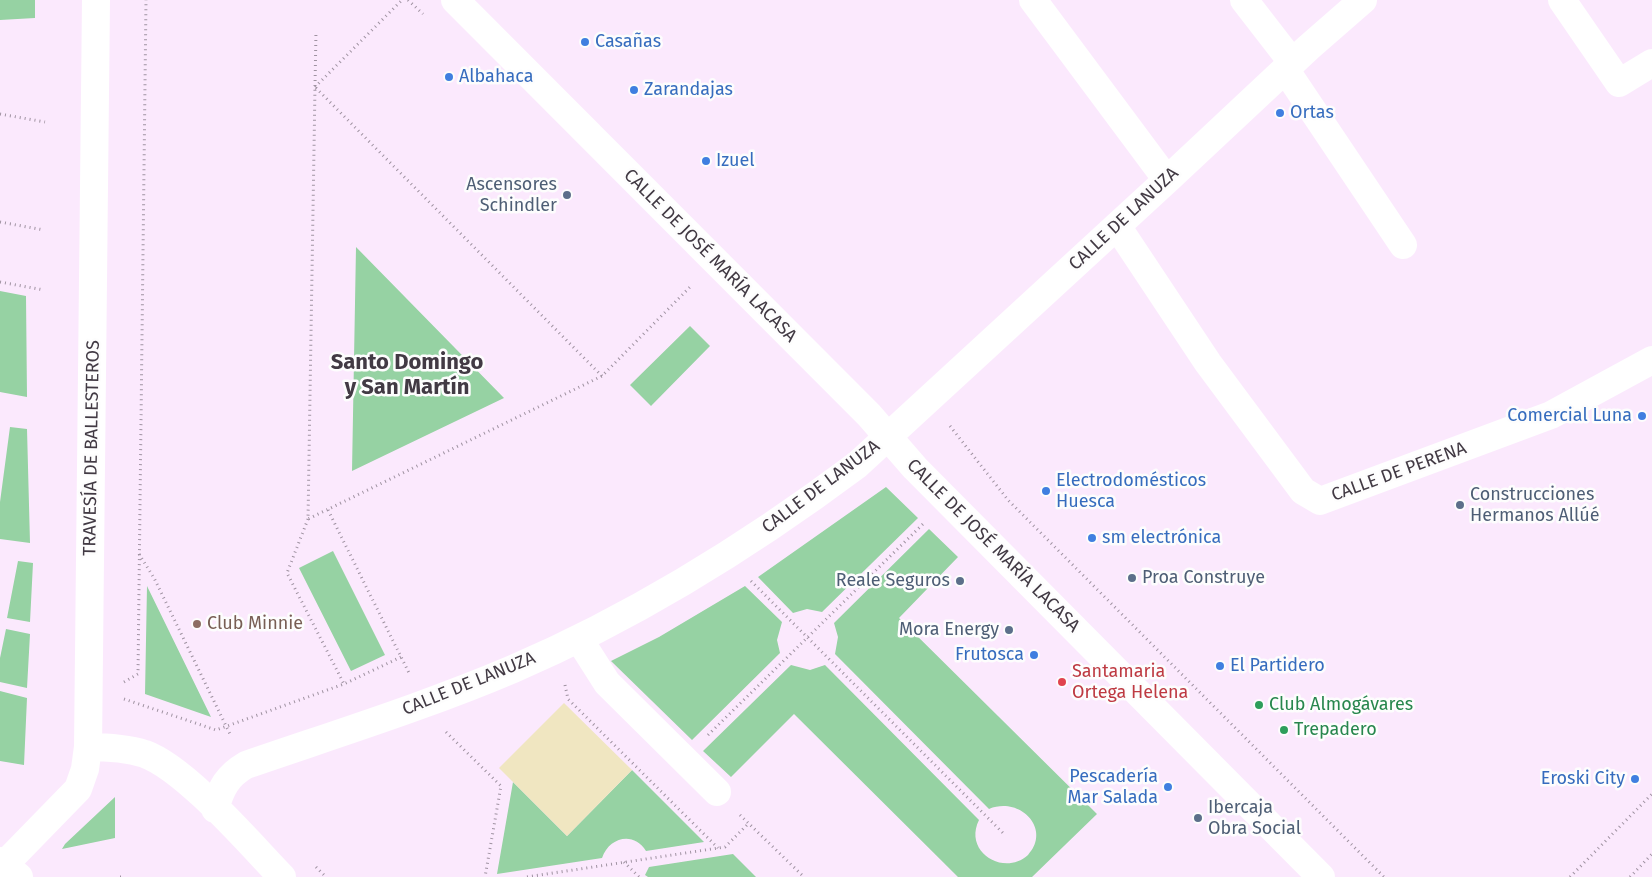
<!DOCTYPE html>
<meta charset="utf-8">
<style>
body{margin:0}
canvas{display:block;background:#fbe9fd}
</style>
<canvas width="1652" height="877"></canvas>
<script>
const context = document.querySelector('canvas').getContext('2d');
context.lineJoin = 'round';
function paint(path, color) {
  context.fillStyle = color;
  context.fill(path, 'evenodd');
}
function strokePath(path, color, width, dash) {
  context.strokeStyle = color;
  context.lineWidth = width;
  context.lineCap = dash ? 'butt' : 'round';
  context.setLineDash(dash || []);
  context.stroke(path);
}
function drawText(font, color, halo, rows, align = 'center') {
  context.font = font + ' "Fira Sans",sans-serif';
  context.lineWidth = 5;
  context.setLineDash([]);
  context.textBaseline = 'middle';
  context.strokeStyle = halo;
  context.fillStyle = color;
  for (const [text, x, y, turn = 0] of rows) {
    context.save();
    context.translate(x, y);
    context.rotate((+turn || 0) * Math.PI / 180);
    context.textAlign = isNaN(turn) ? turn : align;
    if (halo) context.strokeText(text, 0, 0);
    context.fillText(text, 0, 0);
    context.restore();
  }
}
const green = new Path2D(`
 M0 0H35V18L0 20Z
 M356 247 504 398 352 471Z
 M0 291 26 296 27 397 0 392Z
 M690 326 710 346 651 406 630 385Z
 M10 427 27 429 30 543 0 539V502Z
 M886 487 918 518 822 612 807 609 793 613 758 577Z
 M929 529 958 557 899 618 1097 814 1032 877H958L794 714 731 777 703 751 791 665 810 670 825 665 979 820C963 852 1004 877 1028 855 1052 829 1020 796 989 809L835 654 838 637 834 623Z
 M333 551 385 655 351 671 299 568Z
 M18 561 33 563 30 622 7 618Z
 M147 586 211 717 145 694Z
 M745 586 782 622 777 640 780 653 692 740 611 661 659 637Z
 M6 629 30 634 27 688 0 682V658Z
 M0 691 27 698 24 765 0 761Z
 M632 770 704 842 646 851C634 831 609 837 602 858L497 874 513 782 567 836Z
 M115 797V838L62 849 65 844Z
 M733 854 756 877H648L645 875 649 867Z`);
const sand = new Path2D(`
 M564 703 632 770 567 836 499 768Z`);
const path = new Path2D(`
 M408 0 423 14
 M315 86 316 31
 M315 87 402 0
 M0 114 45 122
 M0 222 44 230
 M0 282 44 290
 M602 376 315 87 308 519 602 376 692 285
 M950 426 1008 500 1384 877
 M328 510 409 673
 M308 519 287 573 344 684
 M139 554 154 578 230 734
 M751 581 1005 835
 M124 682 138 674 146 0
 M565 685 568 699 718 848
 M124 699 216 730 344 684 401 657
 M446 732 501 786 485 877
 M708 735 923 524
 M740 815 804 877
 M624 862 639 877
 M316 867 326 877
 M120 877H124
 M527 877 725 847 749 823
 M1570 877 1652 794
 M1630 877 1652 854`);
const street = new Path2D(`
 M455 0 869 415 915 468 1321 877
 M1033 0 1167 180
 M1244 0 1292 62
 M1562 0 1619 83 1652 63
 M1285 69 1403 245
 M1117 226 1208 363 1303 491 1320 501 1551 415 1652 360
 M579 639 607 683 717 792
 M88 747C108 747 126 748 145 754 186 769 250 844 282 877
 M215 809C221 788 227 776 246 765 336 734 426 706 513 669 636 616 750 545 857 465L1167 180 1308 48 1363 0
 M4 865 78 789 85 769 88 747 96 0`);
const primary = new Path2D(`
 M0 861 19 877`);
const markers = [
 [585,42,5,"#3f7fe0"],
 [449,77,5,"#3f7fe0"],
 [634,90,5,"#3f7fe0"],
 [1280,113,5,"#3f7fe0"],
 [706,161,5,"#3f7fe0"],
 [567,195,5,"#5c6f8a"],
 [1642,416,5,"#3f7fe0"],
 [1046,491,5,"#3f7fe0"],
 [1460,505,5,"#5c6f8a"],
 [1092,538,5,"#3f7fe0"],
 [1132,578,5,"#5c6f8a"],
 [960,581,5,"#5c6f8a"],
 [197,624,5,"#8d6e63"],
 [1009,630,5,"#5c6f8a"],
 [1034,655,5,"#3f7fe0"],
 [1220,666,5,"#3f7fe0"],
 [1062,682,5,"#e0444e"],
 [1259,705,5,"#2e9e5b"],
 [1284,730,5,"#2e9e5b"],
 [1635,779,5,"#3f7fe0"],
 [1168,787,5,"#3f7fe0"],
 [1198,818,5,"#5c6f8a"]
];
const shopNames = [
 ["Casañas",595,42],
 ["Albahaca",459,77],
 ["Zarandajas",644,90],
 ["Ortas",1290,113],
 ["Izuel",716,161],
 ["Comercial Luna",1632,416,"right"],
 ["Electrodomésticos",1056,481],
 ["Huesca",1056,502],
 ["sm electrónica",1102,538],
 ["Frutosca",1024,655,"right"],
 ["El Partidero",1230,666],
 ["Pescadería",1158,777,"right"],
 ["Mar Salada",1158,798,"right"],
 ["Eroski City",1625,779,"right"]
];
const serviceNames = [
 ["Ascensores",557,185],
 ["Schindler",557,206],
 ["Construcciones",1470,495,"left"],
 ["Hermanos Allúé",1470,516,"left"],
 ["Proa Construye",1142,578,"left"],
 ["Reale Seguros",950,581],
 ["Mora Energy",999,630],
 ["Ibercaja",1208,808,"left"],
 ["Obra Social",1208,829,"left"]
];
const streetNames = [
 ["CALLE DE LANUZA",1124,219,-43],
 ["CALLE DE JOSÉ MARÍA LACASA",710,256,45],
 ["TRAVESÍA DE BALLESTEROS",92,448,-89],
 ["CALLE DE PERENA",1399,472,-20],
 ["CALLE DE LANUZA",821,487,-37],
 ["CALLE DE JOSÉ MARÍA LACASA",993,546,45],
 ["CALLE DE LANUZA",469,684,-22]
];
const educationNames = [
 ["Club Minnie",207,624]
];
const healthNames = [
 ["Santamaria",1072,672],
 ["Ortega Helena",1072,693]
];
const leisureNames = [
 ["Club Almogávares",1269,705],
 ["Trepadero",1294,730]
];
const districtNames = [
 ["Santo Domingo",407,363],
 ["y San Martín",407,388]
];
paint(green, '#96d2a3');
paint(sand, '#f0e6c1');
strokePath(path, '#9f92a1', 3, [1, 4]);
strokePath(street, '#fff', 28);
strokePath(primary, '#fff', 28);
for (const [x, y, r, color] of markers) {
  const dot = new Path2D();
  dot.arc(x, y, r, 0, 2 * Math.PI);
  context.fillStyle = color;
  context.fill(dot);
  strokePath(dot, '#fdfdfd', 2);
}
drawText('18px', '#366cbe', '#fdfdfd', shopNames, 'left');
drawText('18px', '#4e5e75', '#fdfdfd', serviceNames, 'right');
drawText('18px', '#423a44', '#fdfdfd', streetNames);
drawText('18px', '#785e54', '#fdfdfd', educationNames, 'left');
drawText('18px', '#be3a42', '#fdfdfd', healthNames, 'left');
drawText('18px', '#27864d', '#fdfdfd', leisureNames, 'left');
drawText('bold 22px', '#423a44', '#fdfdfd', districtNames);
</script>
